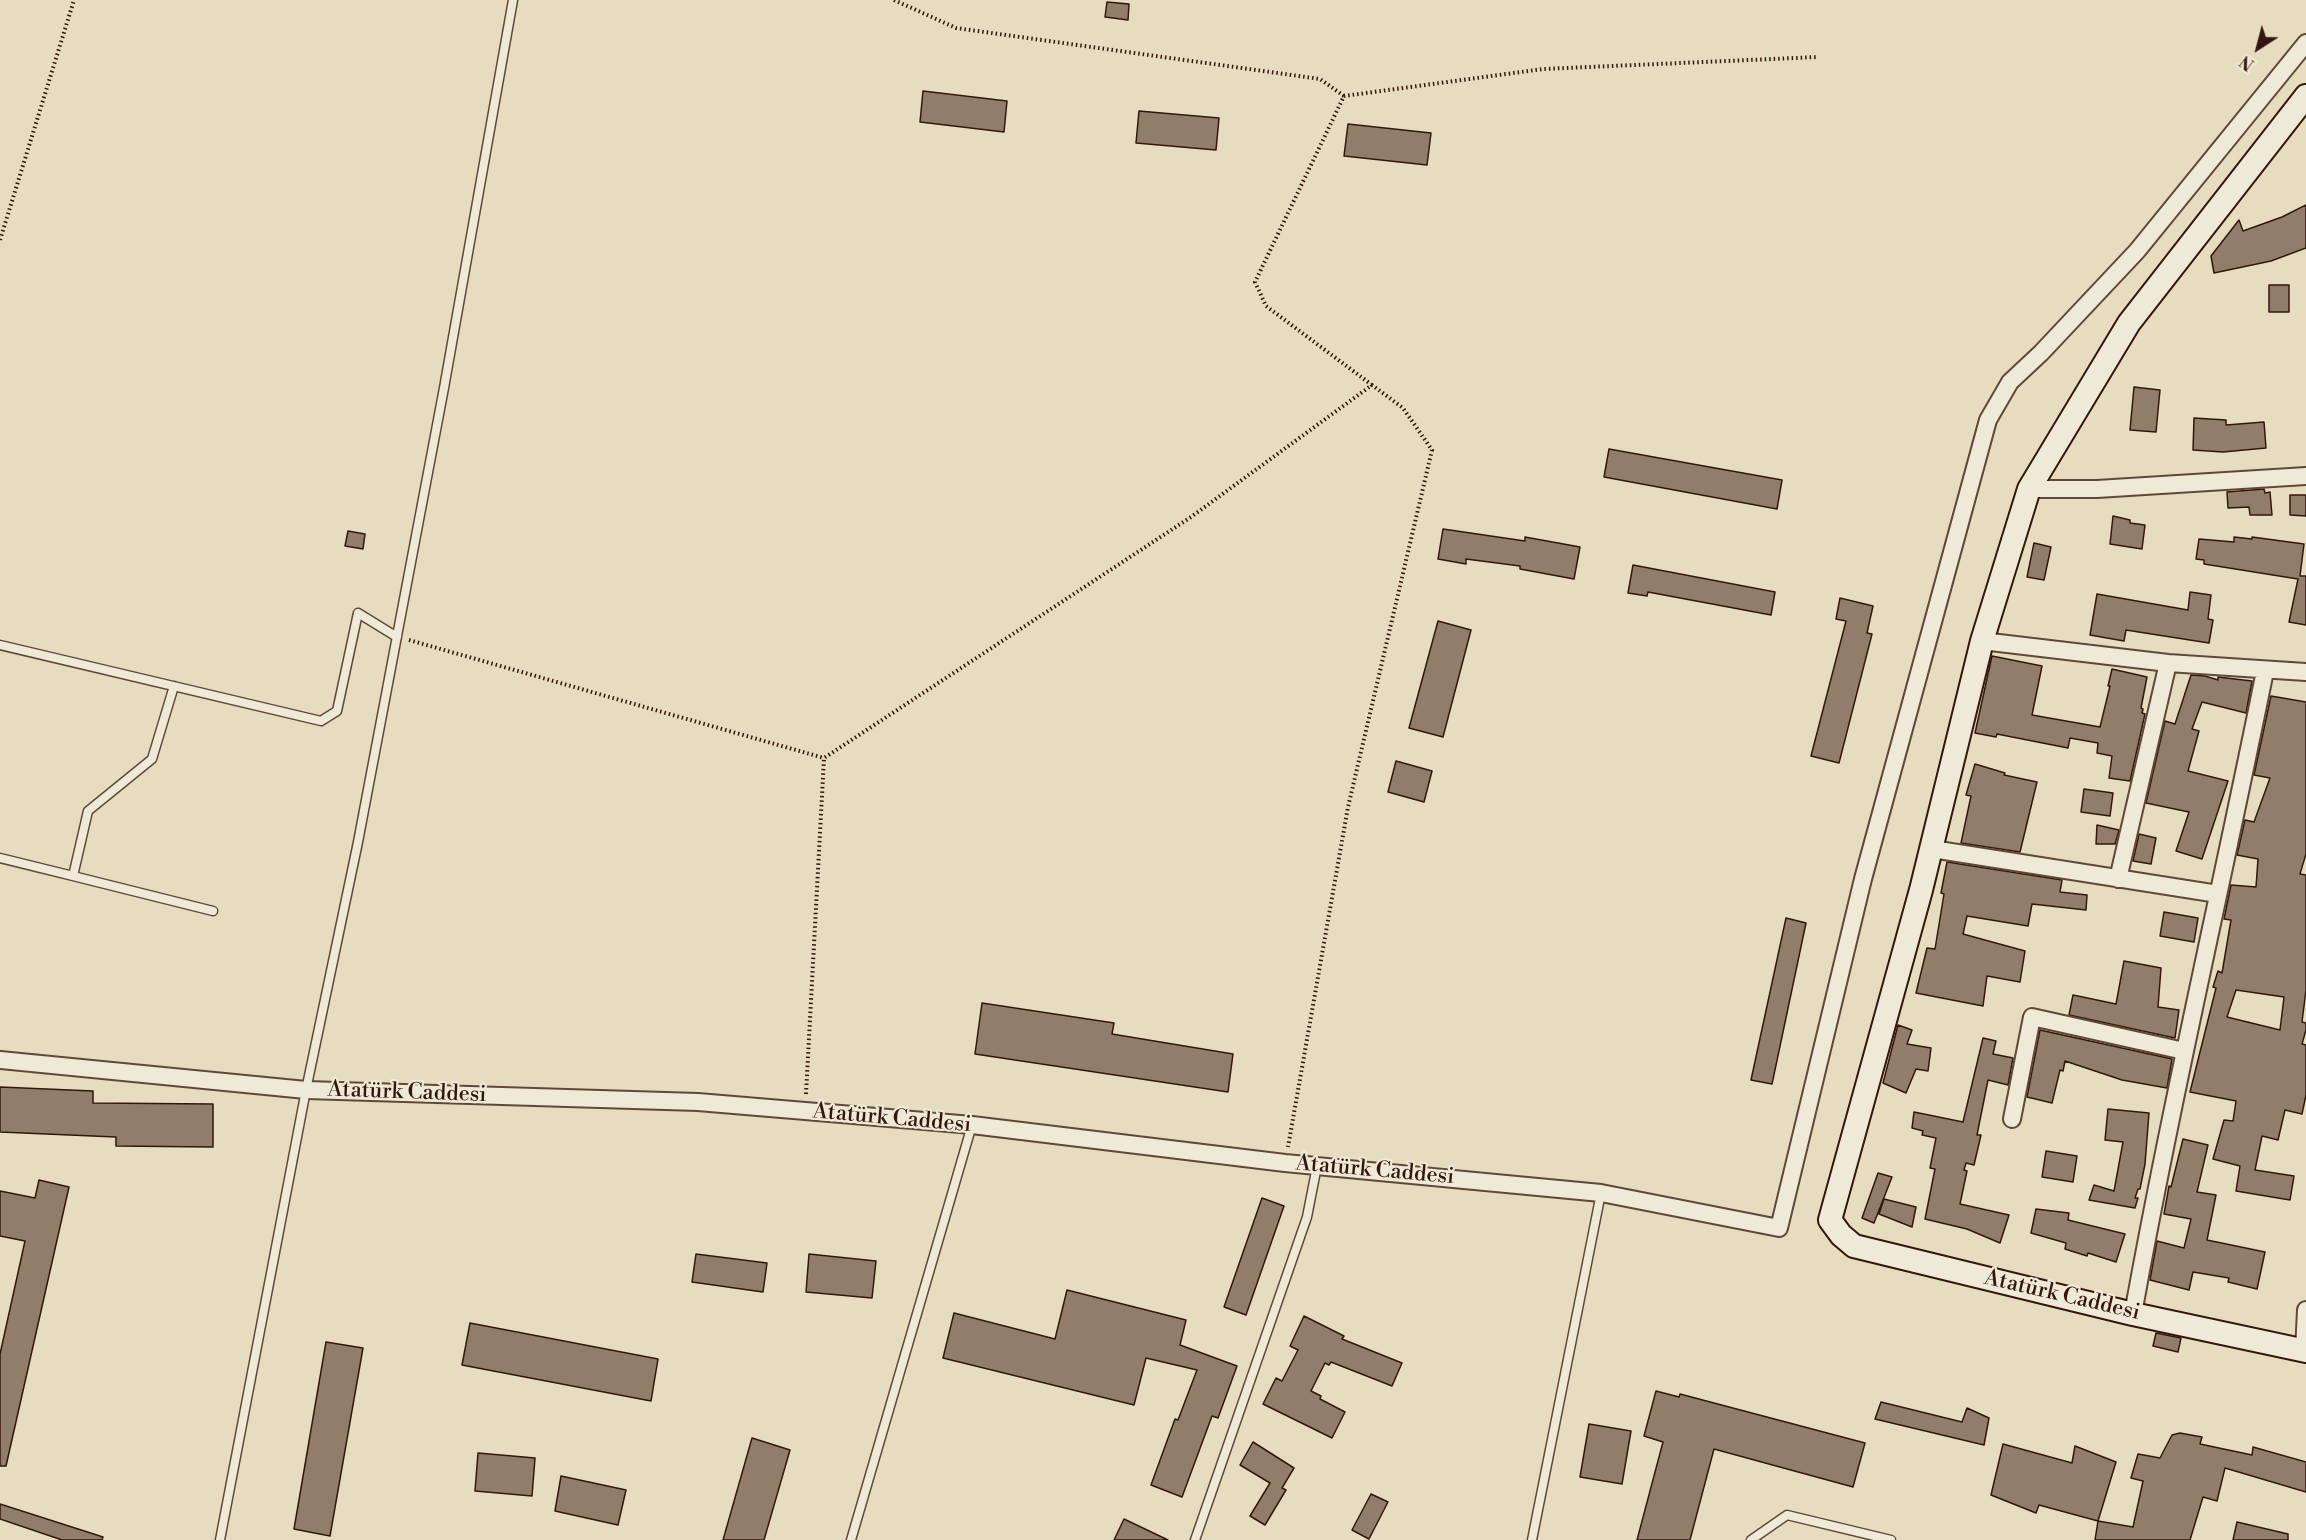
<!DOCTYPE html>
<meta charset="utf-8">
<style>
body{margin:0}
#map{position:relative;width:2306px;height:1540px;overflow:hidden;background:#e6ddc1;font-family:"Libre Bodoni",serif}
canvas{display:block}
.north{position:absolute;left:2228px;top:18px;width:60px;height:60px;-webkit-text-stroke:4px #efe9d7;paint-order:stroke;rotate:216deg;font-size:16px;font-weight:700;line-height:24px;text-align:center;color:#33170c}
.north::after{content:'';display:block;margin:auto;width:21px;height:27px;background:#33170c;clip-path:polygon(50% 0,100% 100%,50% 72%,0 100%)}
</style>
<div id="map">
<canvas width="2306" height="1540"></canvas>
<div class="north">N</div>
</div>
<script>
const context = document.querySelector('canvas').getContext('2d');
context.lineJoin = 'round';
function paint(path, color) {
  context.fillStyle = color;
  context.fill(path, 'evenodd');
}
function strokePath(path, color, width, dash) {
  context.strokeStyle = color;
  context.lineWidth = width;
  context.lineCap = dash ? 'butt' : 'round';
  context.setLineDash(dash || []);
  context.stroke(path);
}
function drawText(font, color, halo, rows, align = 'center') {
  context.font = font + ' "Libre Bodoni",serif';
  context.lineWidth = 4.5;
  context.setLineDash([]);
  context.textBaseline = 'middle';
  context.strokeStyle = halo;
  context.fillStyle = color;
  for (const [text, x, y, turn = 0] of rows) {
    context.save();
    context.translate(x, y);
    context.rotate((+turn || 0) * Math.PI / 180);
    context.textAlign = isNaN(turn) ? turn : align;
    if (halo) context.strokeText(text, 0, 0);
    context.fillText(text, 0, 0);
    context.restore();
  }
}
const building = new Path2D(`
 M1107 2 1129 4 1128 20 1105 17Z
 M923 91 1007 101 1004 132 920 122Z
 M1139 111 1219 118 1216 150 1136 143Z
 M1348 124 1431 133 1427 165 1344 156Z
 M2306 205V248L2271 261 2214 273 2211 256 2239 220 2243 231 2282 217Z
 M2269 285H2289V312H2269Z
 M2134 387 2160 390 2156 432 2130 430Z
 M2194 418 2226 420V425L2264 422 2266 448 2223 452 2193 450Z
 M1609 449 1782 480 1777 509 1604 477Z
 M2264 489 2265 493 2270 492 2272 515H2250L2249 507 2228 508 2227 492Z
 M2290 495H2306V516L2290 515Z
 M2113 516 2130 520V523L2145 525 2142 549 2110 544Z
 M1443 529 1525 541V537L1580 547 1574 579 1520 569V566L1466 559V564L1438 559Z
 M348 531 365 534 363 549 345 546Z
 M2234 537 2252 539V537L2304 544 2300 576H2306V625L2289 622 2298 579 2204 564V560L2196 559 2199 539 2234 542Z
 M2034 543 2051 547 2044 580 2027 577Z
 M1633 565 1775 592 1771 615 1648 592 1647 596 1628 593Z
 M2190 592 2211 595 2208 619 2213 620 2209 643 2126 630 2124 641 2090 635 2097 594 2188 610Z
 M1840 598 1873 606 1867 633 1872 634 1839 763 1811 756 1846 621 1836 619Z
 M1438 621 1471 630 1443 737 1409 728Z
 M1992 656 2042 666 2032 715 2100 727 2110 686H2108L2112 669 2147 677 2141 708 2143 709 2142 713 2145 714 2130 781 2109 778 2112 756 2097 753 2098 743 2070 738 2068 748 1997 734 1996 737 1975 733Z
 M2191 675 2205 676 2218 680V677L2252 681 2246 713 2202 702 2192 729 2199 731 2188 771 2228 781 2202 859 2176 851 2189 812 2146 803 2165 721 2175 724Z
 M2271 696 2306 702V854L2300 874 2306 875V990L2302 1022 2306 1023V1030L2302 1044 2306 1045V1095L2302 1114 2285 1110 2278 1140 2262 1136 2255 1170 2294 1176 2290 1200 2236 1191 2240 1166 2213 1159 2224 1120 2233 1121 2236 1101 2190 1092 2216 988 2213 987 2218 971 2222 973 2231 920 2224 919 2231 885 2256 887 2258 859 2237 855 2245 820 2254 822 2270 778 2254 775ZM2236 990 2284 997 2280 1030 2227 1017Z
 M1396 761 1432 771 1424 802 1388 792Z
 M1975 764 2005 773 2004 775 2037 782 2020 852 1961 843 1971 796 1966 795Z
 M2084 789 2113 793 2110 816 2081 812Z
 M2097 825 2119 830 2115 844H2096Z
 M2139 834 2156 838 2151 864 2133 861Z
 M1947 862 2062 880 2060 892 2087 895 2086 910 2032 904 2028 926 1967 916 1963 934 2025 951 2020 982 1987 976 1983 1006 1916 993 1927 948 1935 949 1944 894 1941 893Z
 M2164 912 2198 918 2194 942 2160 936Z
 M1786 918 1806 923 1772 1084 1751 1080Z
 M2124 961 2161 968 2158 1007 2179 1010 2175 1038 2069 1015 2073 995 2116 1004Z
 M982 1003 1114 1023 1112 1034 1233 1054 1228 1092 975 1054Z
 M1898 1025 1912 1030 1907 1044 1931 1048 1928 1071 1916 1069 1906 1093 1883 1083Z
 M2040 1030 2172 1059 2167 1088 2122 1080 2065 1061 2063 1071 2060 1070 2052 1103 2027 1097Z
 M1983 1038 1996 1041 1993 1054 2013 1058 2008 1085 1988 1080 1977 1135H1981L1974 1165 1966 1163 1964 1170 1967 1171 1960 1204 2009 1215 2000 1243 1967 1229 1925 1219 1935 1169 1930 1168 1936 1138 1922 1135 1923 1131 1912 1128 1914 1112 1963 1122Z
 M0 1087 93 1091V1103L213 1104V1147L116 1146V1137L0 1132Z
 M2108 1109 2149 1113 2145 1164 2140 1189H2138L2135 1198H2138L2135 1208 2089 1200 2094 1185 2114 1191 2123 1142 2105 1140Z
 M2183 1139 2208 1145 2197 1192 2216 1195 2207 1240 2265 1252 2257 1289 2228 1282 2229 1278 2193 1272 2189 1290 2150 1280 2157 1241 2184 1248 2191 1219 2164 1214 2169 1186 2171 1187Z
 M2046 1151 2077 1156 2073 1182 2042 1177Z
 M1878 1173 1892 1177 1874 1223 1862 1218Z
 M39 1180 69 1187 6 1466H0V1354L25 1241 0 1236V1191L35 1198Z
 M1262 1198 1284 1206 1246 1315 1224 1307Z
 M1884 1199 1916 1207 1912 1227 1879 1214Z
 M2036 1209 2069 1213 2068 1220 2125 1234 2116 1262 2088 1253 2087 1256 2065 1249 2066 1243 2031 1233Z
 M696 1254 767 1263 763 1292 692 1282Z
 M809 1254 876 1261 872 1298 806 1292Z
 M1067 1290 1186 1320 1180 1345 1237 1366 1218 1418 1212 1416 1182 1497 1151 1485 1175 1419 1178 1420 1197 1370 1146 1358 1134 1405 943 1358 954 1313 1055 1339Z
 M1304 1316 1344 1336 1342 1339 1402 1363 1392 1386 1331 1362 1329 1365 1325 1363 1311 1391 1321 1396 1320 1399 1345 1412 1332 1438 1263 1404 1276 1378 1282 1381 1298 1350 1290 1346Z
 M470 1323 658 1359 651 1401 462 1365Z
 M2156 1333 2181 1338 2178 1352 2153 1346Z
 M326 1342 363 1348 330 1536 294 1529Z
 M1656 1391 1679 1397 1680 1394 1865 1443 1853 1487 1714 1449 1690 1540H1637L1663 1442 1644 1436Z
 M1881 1402 1962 1422 1967 1408 1989 1418 1984 1445 1875 1419Z
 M1589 1424 1631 1431 1622 1484 1580 1477Z
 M2180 1433 2202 1437 2200 1444 2252 1455 2253 1447 2306 1462V1492L2225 1468 2217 1501 2203 1497 2190 1540H2095L2098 1521 2133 1527 2143 1481 2131 1478 2138 1454 2160 1458 2172 1435Z
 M752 1438 790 1450 764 1540H723Z
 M1253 1442 1294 1468 1282 1488 1286 1490 1265 1525 1250 1516 1270 1483 1240 1465Z
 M2003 1444 2072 1463 2075 1446 2116 1462 2098 1521 2039 1505 2036 1513 1991 1495Z
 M478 1453 535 1458 532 1496 475 1491Z
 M561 1476 626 1490 618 1525 555 1511Z
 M1371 1494 1388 1502 1369 1539 1352 1530Z
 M0 1504 103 1537 102 1540H62L0 1519Z
 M1124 1519 1168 1540H1114Z
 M2237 1522 2288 1534V1540H2233Z`);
const path = new Path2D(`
 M894 0 956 28 1320 79 1344 96
 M0 240 74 0
 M1372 385 1266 306 1255 282 1344 96 1543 69 1818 57
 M409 640 824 758
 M806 1094 824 758 1191 517 1372 385 1403 408 1432 450 1348 807 1288 1147`);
const lane = new Path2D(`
 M0 645 321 721 337 711 358 613 397 637
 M174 686 152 759 88 811 73 876 213 911
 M0 858 73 876
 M220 1540 306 1090 358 842 444 388 513 0
 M851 1540 972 1125
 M1195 1540 1307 1217 1317 1166
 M1532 1540 1601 1193
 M1751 1540 1787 1515 1891 1540`);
const street = new Path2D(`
 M2029 489H2097L2306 476
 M1982 641 2168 663 2306 672
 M1932 849 2218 894
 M2118 879 2168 663
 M0 1060 306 1090 698 1102 972 1125 1285 1163 1601 1193 1779 1228 1863 879 1988 420 2010 382 2041 353 2137 251 2306 43
 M2012 1119 2032 1017 2184 1051
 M2133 1314C2172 1098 2222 885 2265 671
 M2304 1351 2306 1310`);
const secondary = new Path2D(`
 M2306 96 2129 323 2029 489 1982 641 1921 890 1830 1220 1841 1235 1854 1246 2133 1314 2306 1351`);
const streetNames = [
 ["Atatürk Caddesi",407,1093,2],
 ["Atatürk Caddesi",892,1119,5],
 ["Atatürk Caddesi",1375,1171,5],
 ["Atatürk Caddesi",2062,1296,13]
];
paint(building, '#907e6a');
strokePath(building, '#33170c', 1.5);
strokePath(lane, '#604839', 11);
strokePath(street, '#604839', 20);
strokePath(secondary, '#33170c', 26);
strokePath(path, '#33170c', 4, [1.5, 3]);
strokePath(lane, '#efe9d7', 8);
strokePath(street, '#efe9d7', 16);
strokePath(secondary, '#efe9d7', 22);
drawText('22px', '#33170c', '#efe9d7', streetNames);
</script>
